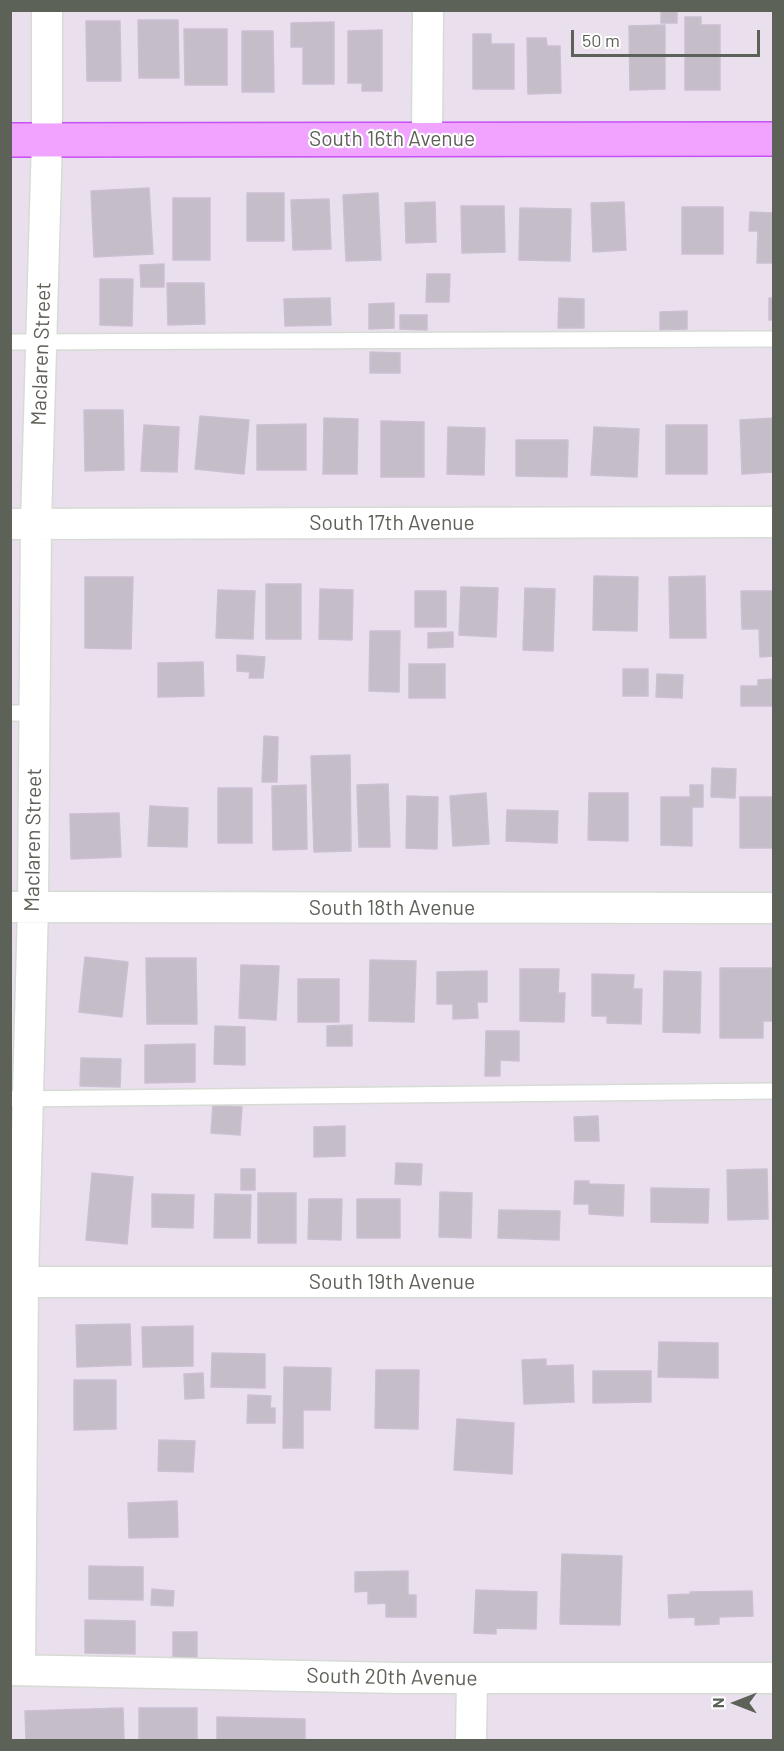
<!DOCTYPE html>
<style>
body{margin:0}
#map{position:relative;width:784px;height:1751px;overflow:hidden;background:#eae0ed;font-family:Barlow,sans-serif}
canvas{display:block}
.frame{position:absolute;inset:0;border:12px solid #5d6259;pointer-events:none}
.north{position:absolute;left:706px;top:1673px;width:60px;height:60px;-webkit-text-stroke:4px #fff;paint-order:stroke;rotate:270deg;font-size:16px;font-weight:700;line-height:24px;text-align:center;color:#5d6259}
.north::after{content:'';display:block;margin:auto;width:21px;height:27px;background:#5d6259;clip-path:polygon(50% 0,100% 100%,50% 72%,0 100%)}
.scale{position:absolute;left:571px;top:30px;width:189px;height:27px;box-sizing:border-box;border:3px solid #5d6259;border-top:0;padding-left:8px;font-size:18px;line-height:21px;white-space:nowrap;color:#5d6259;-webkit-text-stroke:4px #fff;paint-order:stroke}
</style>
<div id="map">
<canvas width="784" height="1751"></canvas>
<div class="frame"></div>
<div class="north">N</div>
<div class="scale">50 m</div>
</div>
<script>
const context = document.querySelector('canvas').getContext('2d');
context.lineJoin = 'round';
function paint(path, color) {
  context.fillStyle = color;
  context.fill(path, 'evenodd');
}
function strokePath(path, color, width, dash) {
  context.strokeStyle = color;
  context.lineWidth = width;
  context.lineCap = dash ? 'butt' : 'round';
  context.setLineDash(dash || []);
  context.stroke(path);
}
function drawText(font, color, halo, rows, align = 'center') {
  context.font = font + ' Barlow,sans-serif';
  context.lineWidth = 4.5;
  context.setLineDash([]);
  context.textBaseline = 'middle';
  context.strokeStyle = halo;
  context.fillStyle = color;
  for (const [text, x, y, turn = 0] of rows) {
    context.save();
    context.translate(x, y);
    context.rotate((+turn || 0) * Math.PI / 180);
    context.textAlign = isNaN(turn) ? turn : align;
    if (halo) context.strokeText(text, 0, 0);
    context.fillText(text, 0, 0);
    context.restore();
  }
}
const building = new Path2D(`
 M661 10H677V23H661Z
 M685 17H701V25H720V90H685Z
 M138 20H178L179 78H139Z
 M86 21H120L121 81H87Z
 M334 22V84H303V47H291V23Z
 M665 25V89L630 90 629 26Z
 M184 29H227V85H185Z
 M382 30V91H362V83H348V31Z
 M242 31H273L274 92H242Z
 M473 34H491V44H514V89H473Z
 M527 38H546L547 46H560L561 93 528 94Z
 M149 188 153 254 94 257 91 191Z
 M247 193H284V241H247Z
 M378 193 381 260 346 261 343 195Z
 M173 198H210V260H173Z
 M329 199 331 249 293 250 291 200Z
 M435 202 436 242 406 243 405 203Z
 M624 202 626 250 593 252 591 203Z
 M461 206H504L505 252 462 253Z
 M682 207H723V254H682Z
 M520 208 571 209 570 261 519 260Z
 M750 212 774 213V263H757L758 231H749Z
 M164 264V287H141L140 265Z
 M427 274H450L449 302H426Z
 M100 279H133L132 326 100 325Z
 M167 283H204L205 324 168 325Z
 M330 298 331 325 285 326 284 299Z
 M559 298 584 299V328H558Z
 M769 298H774V320H769Z
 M394 303V328L369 329V304Z
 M687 311V329L660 330V312Z
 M400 315H427V330L400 329Z
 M370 352 400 353V373H370Z
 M84 410H123L124 470 85 471Z
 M200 416 249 420 244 474 195 469Z
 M324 418 358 419 357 474H323Z
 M774 418V472L742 474 740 420Z
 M381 421 424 422V477H381Z
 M306 424V470H257V425Z
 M144 425 179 427 177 472 141 471Z
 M666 425H707V474H666Z
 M448 427 485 428 484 475 447 474Z
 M594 427 639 429 637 477 591 475Z
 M516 440H568L567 477 516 476Z
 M594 576 638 577 637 631 593 630Z
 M705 576 706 638H670L669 577Z
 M85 577H133L131 649 85 648Z
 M266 584H301V639H266Z
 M461 587 498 588 496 637 459 635Z
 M525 588 555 589 553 651 523 650Z
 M320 589 353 590 352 640 319 639Z
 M218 590 255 591 253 639 216 638Z
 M415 591H446V627H415Z
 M741 591H774V656L760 657 759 629H742Z
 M370 631H400L399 692 369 691Z
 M453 632V647L428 648V633Z
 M237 655 265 657 263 678H249L250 672 237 671Z
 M203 662 204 696 158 697V663Z
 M409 664H445V698H409Z
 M623 669H648V696H623Z
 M657 674 683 675 682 698 656 697Z
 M774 679V706H741V686H758V680Z
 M264 736 278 737 277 782H262Z
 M350 755 351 851 314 852 311 756Z
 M712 768 736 769 735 798 711 797Z
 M388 784 390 847H359L357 785Z
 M306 785 307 849 273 850 272 786Z
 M690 785H703V807H692V846L661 845V797H690Z
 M218 788H252V843H218Z
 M486 793 489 844 453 846 450 796Z
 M589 793H628V841L588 840Z
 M407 796 438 797 437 849 406 848Z
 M740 797H774V848H740Z
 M150 806 188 808 187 847 148 846Z
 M507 810 558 811 557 843 506 841Z
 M119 813 121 857 71 859 70 814Z
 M85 957 128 962 122 1017 79 1012Z
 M146 958H196L197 1024H147Z
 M370 960 416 961 414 1022 369 1021Z
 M241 965 279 966 276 1020 239 1018Z
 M720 968H774V1021H763V1038H720Z
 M520 969H559L558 993H565L564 1022 520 1021Z
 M487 971V1002H477L478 1018 453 1019V1004H437V972Z
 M664 971 701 972 700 1033 663 1032Z
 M592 974 634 975 633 989H642L641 1024 607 1023V1016H592Z
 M298 979H339V1022H298Z
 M352 1025V1046H327V1026Z
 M215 1026 245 1027V1065L214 1064Z
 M486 1031H519V1061L500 1060V1076H485Z
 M195 1044V1082L145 1083V1045Z
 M81 1058 121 1059 120 1087 80 1086Z
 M213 1104 242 1107 240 1135 211 1133Z
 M598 1116 599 1141H575L574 1117Z
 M345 1126V1156L314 1157V1127Z
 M396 1163 422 1164 421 1185 395 1184Z
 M241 1169H255V1190H241Z
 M767 1169 768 1219 728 1220 727 1170Z
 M92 1173 133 1177 127 1244 86 1240Z
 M575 1181H589V1184L624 1185 623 1216 589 1214V1204H574Z
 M651 1188 709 1189 708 1223 651 1222Z
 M440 1192 472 1193 471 1238 439 1237Z
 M258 1193H296V1243H258Z
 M152 1194 194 1195 193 1228 152 1227Z
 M215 1194 251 1195 250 1238H214Z
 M309 1199H342L341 1240 308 1239Z
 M357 1199H400V1238H357Z
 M499 1210 560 1211 559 1240 498 1238Z
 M130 1324 131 1365 77 1367 76 1325Z
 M193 1326V1366L143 1367 142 1327Z
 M659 1342 718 1343V1378L658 1377Z
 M212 1353 265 1354V1388L211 1387Z
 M546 1359V1366L573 1365 574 1402 524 1404 522 1360Z
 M284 1367 331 1368 330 1410H303V1448H283Z
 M376 1370H419L418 1429 375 1428Z
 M593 1371H651V1402L593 1403Z
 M203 1373 204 1398 185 1399 184 1374Z
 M74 1380H116V1429L74 1430Z
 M248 1395 271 1396 270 1408H275V1423H247Z
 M457 1419 514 1423 512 1474 454 1470Z
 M159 1440 195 1441 193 1472 158 1471Z
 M177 1501 178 1537 129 1538 128 1503Z
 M562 1554 622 1556 620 1625 560 1624Z
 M89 1566 143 1567V1600L89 1599Z
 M408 1571V1595H416V1617H386V1603L368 1604V1591L355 1592V1572Z
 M152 1589 174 1591 173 1606 151 1605Z
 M476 1590 537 1592 536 1629 496 1628V1634L474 1633Z
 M752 1591 753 1616 719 1617V1624L695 1625V1617L669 1618 668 1595 690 1594V1592Z
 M85 1620 135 1621V1654L85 1653Z
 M173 1632H197V1661L173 1662Z
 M123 1708 124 1740H26L25 1711Z
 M139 1708H197V1740H139Z
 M217 1717 305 1719V1740H217Z`);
const service = new Path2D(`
 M10 342 774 339
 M10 713H35
 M10 1099 774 1091`);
const minor = new Path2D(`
 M427 138 428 10
 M10 524 774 522
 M10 907 774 908
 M10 1282H774
 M10 1670 401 1678H774
 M20 1670 23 1282 33 907 36 524 47 140V10
 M471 1740 472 1678`);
const primary = new Path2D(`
 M10 140 774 139`);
const streetNames = [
 ["South 16th Avenue",392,139],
 ["Maclaren Street",41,354,-88],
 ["South 17th Avenue",392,523],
 ["Maclaren Street",33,840,-89],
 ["South 18th Avenue",392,908],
 ["South 19th Avenue",392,1282],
 ["South 20th Avenue",392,1677,1]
];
paint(building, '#c5bdc8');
strokePath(building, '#ccbfd2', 1.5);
strokePath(service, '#d6dbd3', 18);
strokePath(minor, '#d6dbd3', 33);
strokePath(primary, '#c750f6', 36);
strokePath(service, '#fff', 15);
strokePath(minor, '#fff', 30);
strokePath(primary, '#f0a3ff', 33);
drawText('21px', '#5d6259', '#fff', streetNames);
</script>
